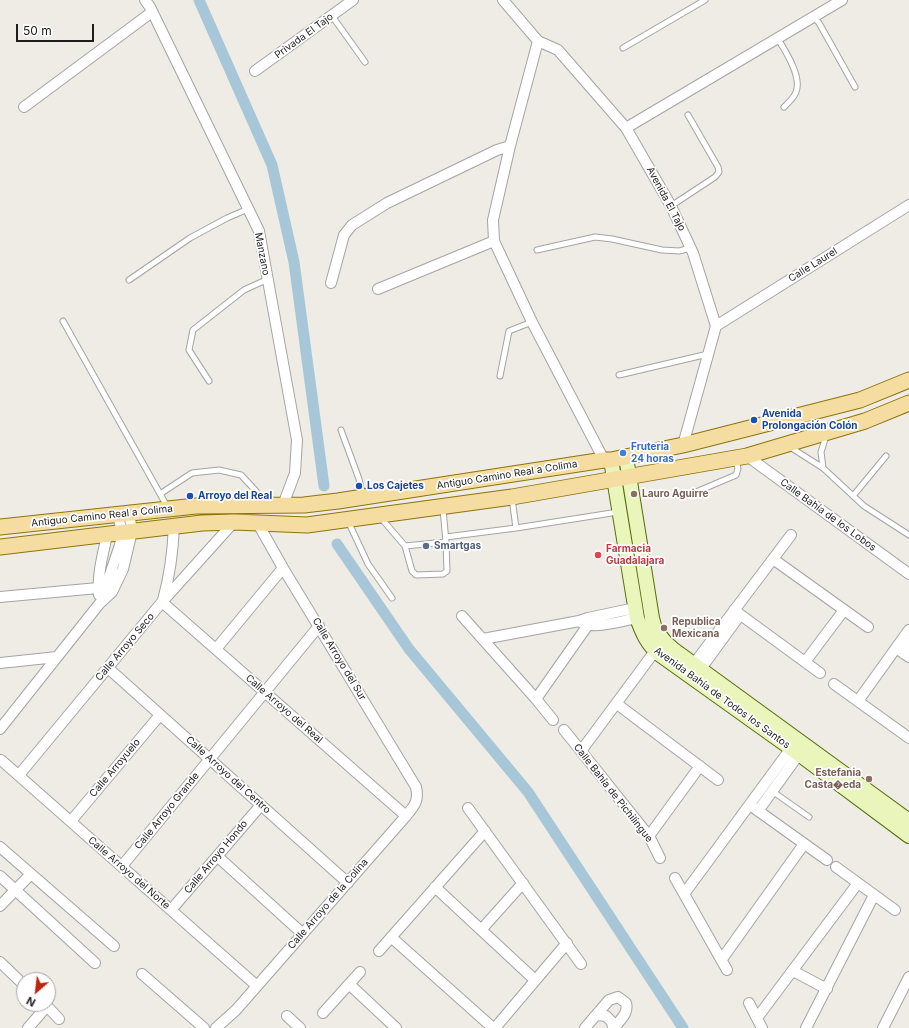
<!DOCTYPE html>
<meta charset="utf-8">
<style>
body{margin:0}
#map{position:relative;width:909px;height:1028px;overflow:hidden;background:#eeece4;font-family:Inter,sans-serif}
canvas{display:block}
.north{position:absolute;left:16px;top:972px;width:40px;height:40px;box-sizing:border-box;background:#fff;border:1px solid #a5a5a5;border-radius:50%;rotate:208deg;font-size:11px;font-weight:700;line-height:16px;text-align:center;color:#1d1d1d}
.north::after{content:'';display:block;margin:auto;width:14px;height:18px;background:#bd260e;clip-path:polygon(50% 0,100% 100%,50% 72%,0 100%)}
.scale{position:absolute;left:16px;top:24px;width:78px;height:18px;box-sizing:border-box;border:2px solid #1d1d1d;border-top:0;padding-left:5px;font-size:12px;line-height:14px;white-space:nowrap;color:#1d1d1d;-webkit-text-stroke:3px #fff;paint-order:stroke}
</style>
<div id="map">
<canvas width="909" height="1028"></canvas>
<div class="north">N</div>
<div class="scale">50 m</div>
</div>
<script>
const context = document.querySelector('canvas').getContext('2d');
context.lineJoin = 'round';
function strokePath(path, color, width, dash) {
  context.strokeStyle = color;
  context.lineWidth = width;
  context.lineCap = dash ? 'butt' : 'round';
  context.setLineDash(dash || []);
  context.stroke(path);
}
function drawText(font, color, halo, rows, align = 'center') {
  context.font = font + ' Inter,sans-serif';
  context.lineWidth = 3.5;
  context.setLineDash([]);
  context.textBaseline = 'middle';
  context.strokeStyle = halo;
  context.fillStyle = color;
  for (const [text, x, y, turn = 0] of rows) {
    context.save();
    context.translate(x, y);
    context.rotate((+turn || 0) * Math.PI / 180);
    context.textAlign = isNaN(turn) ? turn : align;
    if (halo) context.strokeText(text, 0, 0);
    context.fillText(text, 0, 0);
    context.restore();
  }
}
const canal = new Path2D(`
 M199 0 272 165 294 262 324 486
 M337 544 409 649 528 792 683 1028`);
const lane = new Path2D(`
 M332 16 365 62
 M814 17 819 23 855 87
 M778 39C786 52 802 77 796 92 794 98 788 103 784 107
 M623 48 705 0
 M671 206 715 177 719 172 718 167 688 115
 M537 250 595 237 612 239 662 250 679 251 691 248
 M129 280 190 238 227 218 248 209
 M63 321 168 508
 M619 375 708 354
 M500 376 509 331 532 322
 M209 381 189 350 193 330 244 290 268 279
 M341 430 359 479 363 496
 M790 447 823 468 864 506 909 535
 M823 468 821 452 826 436
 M696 492 736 475 738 469 736 460
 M160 494 192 473 219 470 241 475 256 491 260 504
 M853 496 886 456
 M512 498 516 528 618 512
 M381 518 405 546 446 542 443 509
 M348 521 368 564 392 598
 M446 537 516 528
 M405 546 412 571 416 575 443 574 447 571 446 542
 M772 791 809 817`);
const street = new Path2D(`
 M145 0 150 7 259 231 297 440 295 473 283 505
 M503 0 538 41 558 50 626 128 671 206 693 253 716 326 683 445
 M538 41 510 146 493 220 494 241 532 322 604 460
 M255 71 353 0
 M24 107 152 12
 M626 128 842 0
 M331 283 344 235 352 225 387 203 497 150 510 146
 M378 289 494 241
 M716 326 909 205
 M747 456 909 574
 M773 559 868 627
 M99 595C97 575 103 554 107 535
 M103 595 120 545 122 533 118 515
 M0 597 98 588 112 592
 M163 600C170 575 173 551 174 525
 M162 602 406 816
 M734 610 820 673
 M462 616 536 699 553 720
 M582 623C596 629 622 621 637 618
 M483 639 579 621 588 618 635 608
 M896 648 909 657
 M216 649 283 568
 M903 653 909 644
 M805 662 844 610
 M0 663 57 657
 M693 665 791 535
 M108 668 348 883
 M700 670 740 615
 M834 684 909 738
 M536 699 588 625V618
 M858 701 909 630
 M617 704 718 780
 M0 729 100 603 112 592 123 569 132 531 129 513
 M564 730 581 751 649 836 660 858
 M581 751 655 651
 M1 760 257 986
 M19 775 162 602 234 522
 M750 805 827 860
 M468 808 581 964
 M758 811 802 750
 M71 821 160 715
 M649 836 700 766
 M0 847 114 946
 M217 856 303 934
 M122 866 319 626
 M836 867 895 910
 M0 876 95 963
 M675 878 727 970
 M435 887 535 980
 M684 894 794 744
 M0 906 30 875
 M171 910 261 805
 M481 930 523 883
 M391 937 493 1028
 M379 951 485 831
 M722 959 804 844
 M0 962 24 985
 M793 971 827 989
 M142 974 204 1028
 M349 984 396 1028
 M749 1003 762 1028
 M45 1004 59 1019
 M323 1013 360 972
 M287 1016 300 1028
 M594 1017 598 1015 606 1016 612 1022 613 1028
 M757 1018 858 883
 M28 1028 47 1006
 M216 1028 236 1010 406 816C415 805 419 801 416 787L283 568 257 522
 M495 1028 567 943
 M585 1028 609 1000 618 997 626 1003C629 1013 620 1020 614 1028
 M806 1028 874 895
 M883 1028 909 977`);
const secondary = new Path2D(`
 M626 457 652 618 655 629 665 642 674 650 909 821
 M611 460 637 618C642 632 647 644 659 654L799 754 909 836`);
const primary = new Path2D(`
 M0 527 196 506 304 505 338 501 604 460H611L683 445 860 400 909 380
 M0 547 202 523 234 522 307 525 512 497 747 456 865 421 909 403`);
const markers = [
 [754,420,4,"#1a4fb4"],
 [623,453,4,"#3f7fe0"],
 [359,486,4,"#1a4fb4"],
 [634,494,4,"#8d6e63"],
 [190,496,4,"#1a4fb4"],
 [426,546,4,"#5c6f8a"],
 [598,555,4,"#e0444e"],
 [664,628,4,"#8d6e63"],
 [869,779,4,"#8d6e63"]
];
const streetNames = [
 ["Privada El Tajo",304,36,-36],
 ["Avenida El Tajo",666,199,62],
 ["Manzano",262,254,79],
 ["Calle Laurel",813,265,-32],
 ["Antiguo Camino Real a Colima",507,475,-9],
 ["Calle Bahía de los Lobos",828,515,36],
 ["Antiguo Camino Real a Colima",102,516,-6],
 ["Calle Arroyo Seco",125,647,-50],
 ["Calle Arroyo del Sur",339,659,59],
 ["Avenida Bahía de Todos los Santos",722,698,36],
 ["Calle Arroyo del Real",284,709,41],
 ["Calle Arroyuelo",115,768,-50],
 ["Calle Arroyo del Centro",228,775,42],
 ["Calle Bahía de Pichilingue",613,793,52],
 ["Calle Arroyo Grande",167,811,-51],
 ["Calle Arroyo Hondo",216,857,-50],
 ["Calle Arroyo del Norte",129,873,41],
 ["Calle Arroyo de la Colina",328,904,-49]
];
const transitNames = [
 ["Avenida",762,414],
 ["Prolongación Colón",762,426],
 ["Los Cajetes",367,486],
 ["Arroyo del Real",198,496]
];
const shopNames = [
 ["Fruteria",631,447],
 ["24 horas",631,459]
];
const educationNames = [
 ["Lauro Aguirre",642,494],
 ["Republica",672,622],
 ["Mexicana",672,634],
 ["Estefania",861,773,"right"],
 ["Casta�eda",861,785,"right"]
];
const serviceNames = [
 ["Smartgas",434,546]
];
const healthNames = [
 ["Farmacia",606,549],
 ["Guadalajara",606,561]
];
strokePath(canal, '#a7c7d9', 11);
strokePath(lane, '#a4a4a4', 7);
strokePath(street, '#a4a4a4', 12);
strokePath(secondary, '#556d0c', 16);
strokePath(primary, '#8d740a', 17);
strokePath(lane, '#fff', 5);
strokePath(street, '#fff', 10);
strokePath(secondary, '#eaf5bb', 14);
strokePath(primary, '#f5dda2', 15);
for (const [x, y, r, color] of markers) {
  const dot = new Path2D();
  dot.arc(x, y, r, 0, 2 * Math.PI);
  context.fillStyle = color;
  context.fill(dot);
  strokePath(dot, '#fff', 1.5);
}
drawText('10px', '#1d1d1d', '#fff', streetNames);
drawText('bold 10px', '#164399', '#fff', transitNames, 'left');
drawText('bold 10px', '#366cbe', '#fff', shopNames, 'left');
drawText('bold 10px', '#785e54', '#fff', educationNames, 'left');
drawText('bold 10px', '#4e5e75', '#fff', serviceNames, 'left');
drawText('bold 10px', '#be3a42', '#fff', healthNames, 'left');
</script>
